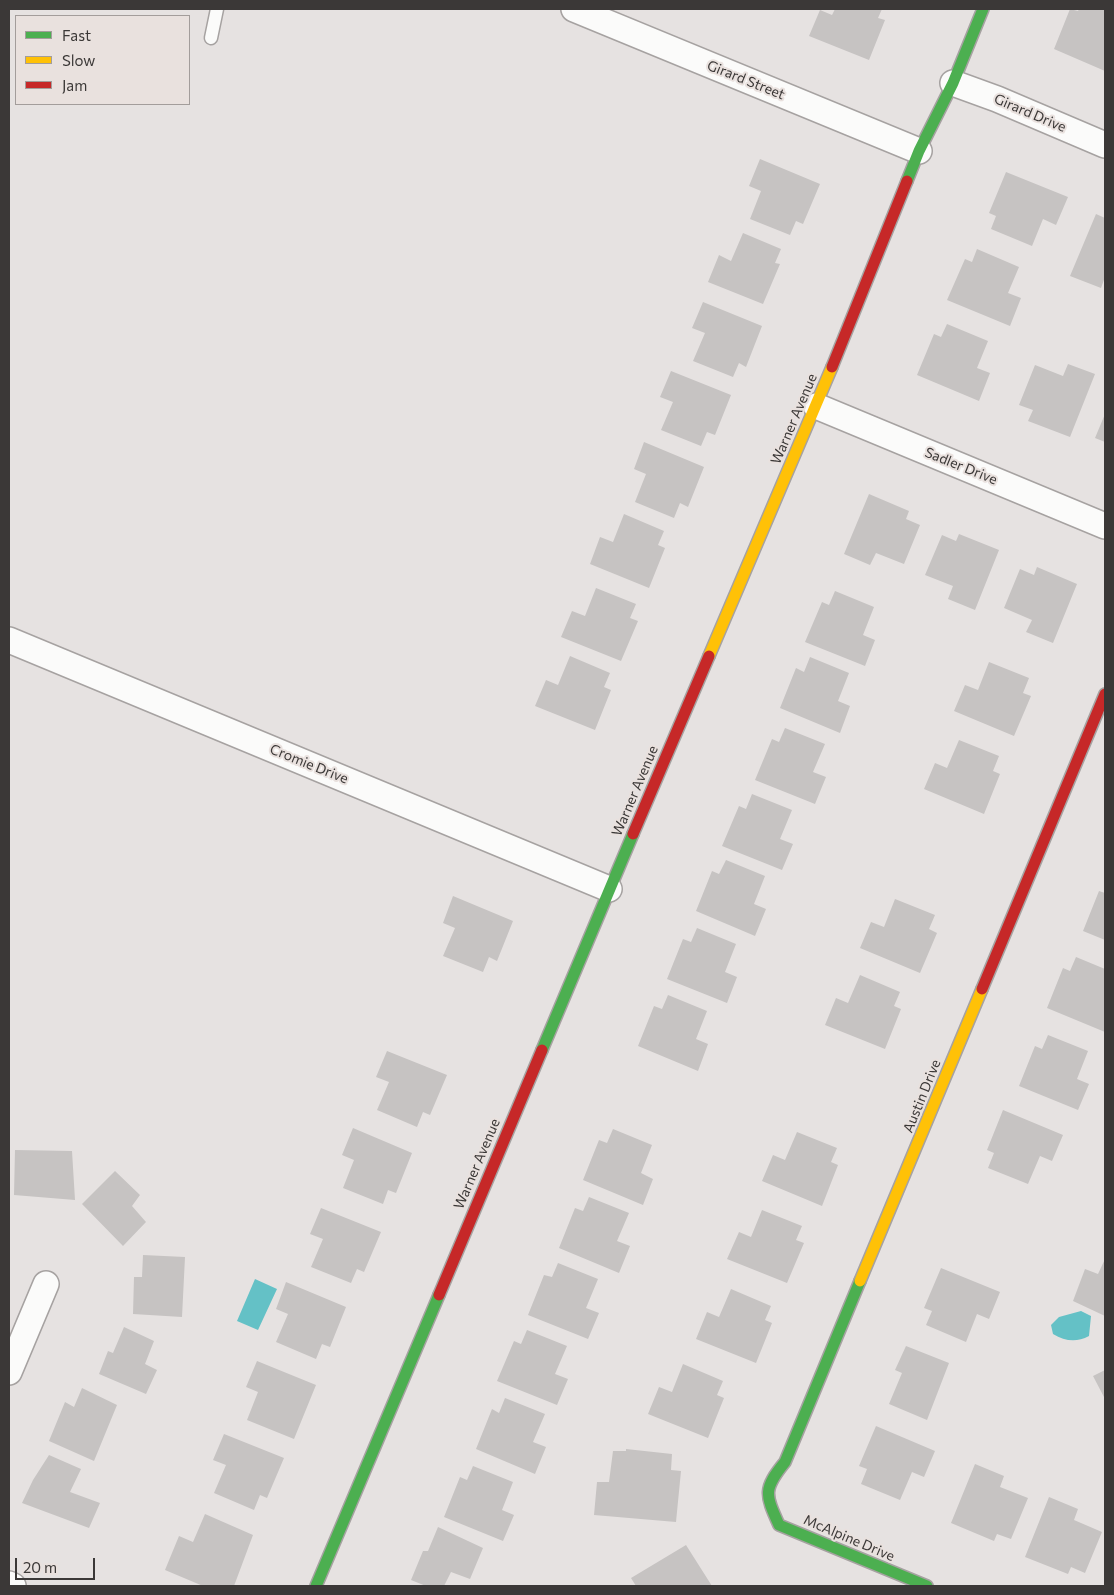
<!DOCTYPE html>
<style>
body{margin:0}
#map{position:relative;width:1114px;height:1595px;overflow:hidden;background:#e6e2e1;font-family:Commissioner,sans-serif}
canvas{display:block}
.frame{position:absolute;inset:0;border:10px solid #3b3837;pointer-events:none}
.legend{position:absolute;left:15px;top:15px;width:175px;height:90px;box-sizing:border-box;background:#e9e1de;border:1px solid #a39d9b;margin:0;padding:6px 9px;list-style:none;font-size:15px;color:#3b3837}
.legend li{display:flex;align-items:center;gap:10px;height:25px}
.legend b{width:25px;border:1px solid #a39d9b}
.scale{position:absolute;left:15px;top:1558px;width:80px;height:22px;box-sizing:border-box;border:2px solid #3b3837;border-top:0;padding-left:6px;font-size:15px;line-height:18px;white-space:nowrap;color:#3b3837;-webkit-text-stroke:4px #e9e1de;paint-order:stroke}
</style>
<div id="map">
<canvas width="1114" height="1595"></canvas>
<div class="frame"></div>
<ul class="legend">
<li><b style="height:6px;background:#4caf50"></b>Fast</li>
<li><b style="height:6px;background:#ffc107"></b>Slow</li>
<li><b style="height:6px;background:#c62828"></b>Jam</li>
</ul>
<div class="scale">20 m</div>
</div>
<script>
const context = document.querySelector('canvas').getContext('2d');
context.lineJoin = 'round';
function paint(path, color) {
  context.fillStyle = color;
  context.fill(path, 'evenodd');
}
function strokePath(path, color, width, dash) {
  context.strokeStyle = color;
  context.lineWidth = width;
  context.lineCap = dash ? 'butt' : 'round';
  context.setLineDash(dash || []);
  context.stroke(path);
}
function drawText(font, color, halo, rows, align = 'center') {
  context.font = font + ' Commissioner,sans-serif';
  context.lineWidth = 4;
  context.setLineDash([]);
  context.textBaseline = 'middle';
  context.strokeStyle = halo;
  context.fillStyle = color;
  for (const [text, x, y, turn = 0] of rows) {
    context.save();
    context.translate(x, y);
    context.rotate((+turn || 0) * Math.PI / 180);
    context.textAlign = isNaN(turn) ? turn : align;
    if (halo) context.strokeText(text, 0, 0);
    context.fillText(text, 0, 0);
    context.restore();
  }
}
const water = new Path2D(`
 M255 1279 277 1289 258 1330 237 1321Z
 M1081 1311 1091 1316 1089 1336C1076 1343 1065 1341 1053 1334L1051 1325 1059 1317Z`);
const building = new Path2D(`
 M835 9H882L878 18 885 20 869 60 809 36 820 10 832 15Z
 M1070 9 1078 11 1079 9H1105V71L1054 49Z
 M760 159 820 184 803 224 796 221 790 235 750 219 761 191 749 186Z
 M1006 172 1068 197 1056 225 1043 219 1032 246 991 229 996 216 989 213Z
 M1096 214 1105 218V277L1101 288 1070 276Z
 M743 233 781 249 775 263 780 264 763 304 708 282 719 255 731 261Z
 M977 249 1019 267 1008 293 1021 298 1010 326 947 300 965 259 972 262Z
 M703 302 762 326 746 367 739 363 733 377 693 361 705 333 692 328Z
 M947 324 988 341 977 368 990 373 979 401 917 375 934 334 941 337Z
 M1068 364 1095 374 1070 437 1028 421 1033 410 1019 405 1035 365 1063 376Z
 M671 371 731 395 715 435 707 432 701 446 661 430 673 402 660 397Z
 M1105 414V442L1095 438Z
 M644 442 704 467 688 507 680 503 674 518 635 502 646 474 634 469Z
 M869 494 909 511 906 519 920 525 904 564 876 553 870 565 844 554Z
 M624 514 664 531 658 545 665 548 649 588 590 564 600 537 613 542Z
 M959 534 999 550 975 610 948 599 953 586 925 575 942 535 956 541Z
 M1037 567 1077 584 1053 643 1026 632 1032 620 1004 608 1020 569 1034 575Z
 M596 588 636 604 630 618 638 621 621 661 561 637 572 611 585 616Z
 M835 591 874 607 863 635 875 640 865 666 805 642 822 602 829 605Z
 M570 656 610 673 604 687 611 690 595 730 535 706 546 680 558 685Z
 M810 657 849 673 838 701 850 706 840 733 780 708 796 668 804 672Z
 M989 662 1029 678 1023 693 1031 696 1014 736 954 711 965 685 978 690Z
 M785 728 825 744 813 772 826 777 815 804 755 780 772 739 779 742Z
 M959 740 999 756 993 771 1000 774 984 814 924 789 935 763 947 768Z
 M752 794 792 810 780 839 793 844 782 870 722 846 739 806 746 809Z
 M726 860 765 876 754 904 766 909 755 936 696 911 712 871 719 874Z
 M1099 891 1105 893V940L1083 931Z
 M453 896 513 921 497 961 489 957 483 972 443 956 455 928 443 923Z
 M895 899 935 915 929 929 937 933 920 973 860 948 871 922 884 927Z
 M697 928 736 944 725 972 737 977 727 1003 667 979 683 939 691 942Z
 M1076 957 1105 969V1032L1047 1008 1063 968 1070 971Z
 M860 975 900 992 894 1006 901 1009 885 1049 825 1025 836 998 848 1003Z
 M668 995 707 1011 696 1039 708 1044 698 1071 638 1046 654 1006 662 1009Z
 M1048 1035 1088 1051 1077 1079 1089 1084 1078 1110 1019 1086 1035 1046 1042 1049Z
 M387 1051 447 1075 430 1115 423 1112 417 1127 377 1110 389 1082 376 1077Z
 M1003 1110 1063 1135 1052 1161 1040 1156 1028 1184 988 1168 994 1153 987 1150Z
 M353 1128 412 1153 396 1193 388 1190 383 1204 343 1188 354 1160 342 1155Z
 M613 1129 652 1145 641 1173 653 1179 643 1205 583 1180 599 1140 607 1143Z
 M797 1132 837 1148 831 1162 838 1165 822 1206 762 1181 773 1155 785 1160Z
 M15 1150 72 1151 75 1200 14 1195Z
 M115 1171 140 1195 132 1206 146 1222 123 1246 82 1204Z
 M589 1197 629 1213 617 1241 630 1246 619 1273 559 1248 575 1208 583 1211Z
 M321 1208 381 1232 364 1272 357 1269 351 1283 311 1267 323 1239 310 1234Z
 M762 1210 802 1226 796 1240 804 1243 787 1283 727 1259 739 1232 751 1237Z
 M143 1255 185 1257 182 1317 133 1314 134 1277H142Z
 M1105 1259V1316L1073 1301 1085 1269 1098 1274Z
 M558 1263 598 1279 586 1308 599 1313 588 1339 528 1315 544 1275 552 1277Z
 M941 1268 1000 1292 989 1319 977 1314 966 1342 926 1325 932 1311 924 1308Z
 M286 1282 346 1307 330 1347 322 1344 316 1359 276 1342 288 1314 276 1309Z
 M731 1289 771 1306 765 1320 772 1323 756 1363 696 1339 707 1312 719 1317Z
 M124 1327 154 1341 145 1364 157 1370 146 1394 99 1374 108 1351 113 1353Z
 M527 1330 567 1346 555 1374 568 1379 557 1405 497 1381 514 1341 521 1344Z
 M906 1346 949 1363 927 1420 889 1404 902 1373 895 1370Z
 M257 1361 316 1385 294 1439 247 1420 258 1392 246 1387Z
 M683 1364 723 1381 717 1395 724 1398 708 1438 648 1414 659 1387 672 1392Z
 M1105 1370V1399L1093 1376Z
 M82 1388 117 1405 94 1461 49 1441 65 1402 74 1407Z
 M505 1398 545 1414 533 1442 546 1447 535 1474 476 1449 492 1409 499 1413Z
 M876 1426 935 1451 924 1477 912 1472 900 1500 861 1484 867 1469 859 1466Z
 M224 1434 284 1458 267 1498 260 1495 254 1510 214 1493 226 1465 213 1460Z
 M626 1449 672 1454 671 1470 681 1471 676 1522 594 1515 597 1482H609L613 1451H626Z
 M49 1455 81 1469 70 1492 100 1503 89 1528 22 1503 33 1480Z
 M975 1464 1004 1476 1000 1487 1028 1498 1011 1539 997 1534 994 1541 951 1523Z
 M473 1466 513 1482 502 1510 514 1515 503 1541 444 1517 460 1477 467 1480Z
 M1049 1497 1078 1509 1074 1520 1102 1532 1085 1573 1071 1567 1068 1574 1025 1557Z
 M205 1514 253 1535 234 1586H203L165 1570 179 1536 193 1542Z
 M438 1527 483 1548 470 1579 451 1572 444 1586H426L411 1580 423 1551H428Z
 M686 1545 712 1586H636L631 1578Z`);
const lane = new Path2D(`
 M211 38 217 9`);
const street = new Path2D(`
 M574 9 919 151
 M953 83 997 99 1105 145
 M816 406 1105 526
 M9 640 609 889
 M9 1372 46 1284
 M9 1584 13 1586`);
const fast = new Path2D(`
 M907 181 919 151 953 83 983 9
 M542 1050 633 834
 M860 1281 785 1462C763 1489 765 1494 779 1525L927 1586
 M316 1586 439 1295`);
const slow = new Path2D(`
 M709 656 832 367
 M860 1281 982 989`);
const jam = new Path2D(`
 M832 367 907 181
 M633 834 709 656
 M982 989 1105 694
 M439 1295 542 1050`);
const streetNames = [
 ["Girard Street",746,80,22],
 ["Girard Drive",1030,113,23],
 ["Warner Avenue",794,419,-67],
 ["Sadler Drive",961,466,22],
 ["Cromie Drive",309,764,22],
 ["Warner Avenue",635,791,-67],
 ["Austin Drive",922,1096,-68],
 ["Warner Avenue",477,1164,-67],
 ["McAlpine Drive",849,1538,23]
];
paint(water, '#64c1c6');
paint(building, '#c6c3c2');
strokePath(lane, '#a6a2a1', 15);
strokePath(street, '#a6a2a1', 28);
strokePath(fast, '#a6a2a1', 14);
strokePath(slow, '#a6a2a1', 14);
strokePath(jam, '#a6a2a1', 14);
strokePath(lane, '#fbfbfa', 12);
strokePath(street, '#fbfbfa', 25);
strokePath(fast, '#4caf50', 11);
strokePath(slow, '#ffc107', 11);
strokePath(jam, '#c62828', 11);
drawText('14px', '#3b3837', '#e9e1de', streetNames);
</script>
